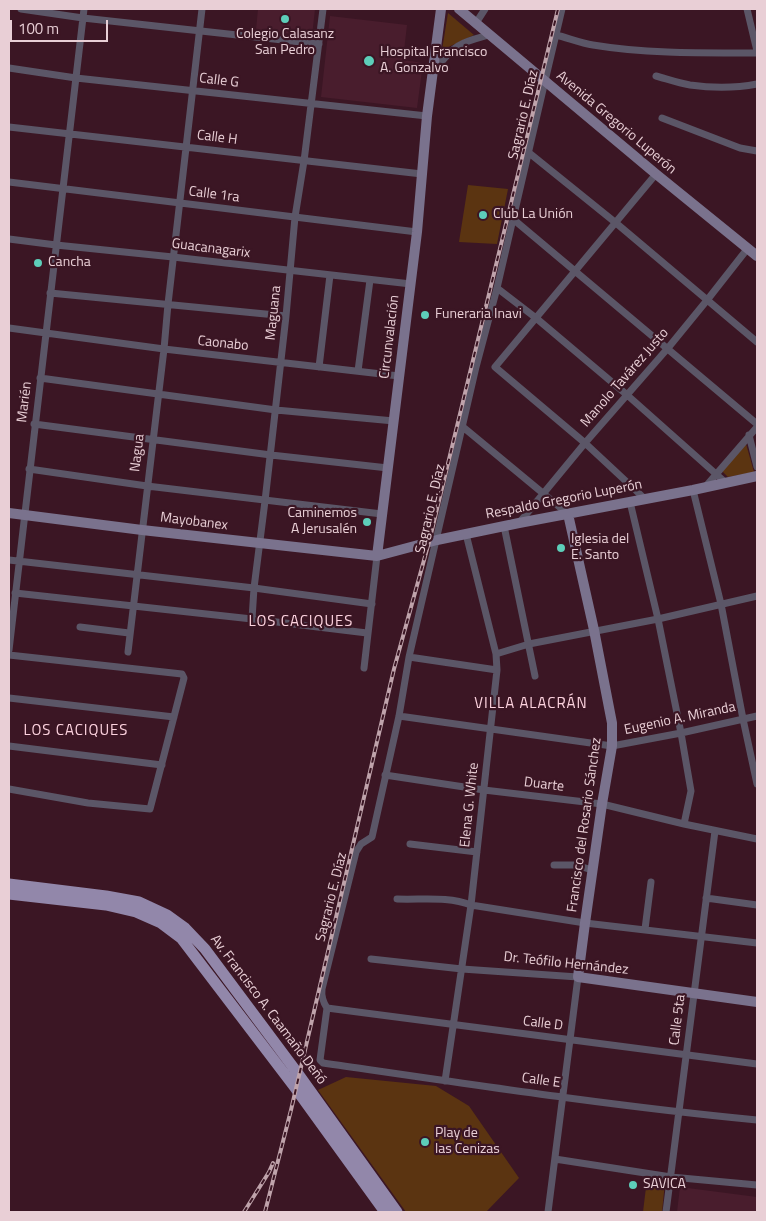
<!DOCTYPE html>
<meta charset="utf-8">
<style>
body{margin:0}
#map{position:relative;width:766px;height:1221px;overflow:hidden;background:#3b1624;font-family:"Titillium Web",sans-serif}
canvas{display:block}
.frame{position:absolute;inset:0;border:10px solid #e9cfd6;pointer-events:none}
.scale{position:absolute;left:10px;top:20px;width:98px;height:22px;box-sizing:border-box;border:2px solid #e9cfd6;border-top:0;padding-left:6px;font-size:15px;line-height:18px;white-space:nowrap;color:#e9cfd6;-webkit-text-stroke:4px #3b1624;paint-order:stroke}
</style>
<div id="map">
<canvas width="766" height="1221"></canvas>
<div class="frame"></div>
<div class="scale">100 m</div>
</div>
<script>
const context = document.querySelector('canvas').getContext('2d');
context.lineJoin = 'round';
function paint(path, color) {
  context.fillStyle = color;
  context.fill(path, 'evenodd');
}
function strokePath(path, color, width, dash) {
  context.strokeStyle = color;
  context.lineWidth = width;
  context.lineCap = dash ? 'butt' : 'round';
  context.setLineDash(dash || []);
  context.stroke(path);
}
function drawText(font, color, halo, rows, align = 'center') {
  context.font = font + ' "Titillium Web",sans-serif';
  context.lineWidth = 4.5;
  context.setLineDash([]);
  context.textBaseline = 'middle';
  context.strokeStyle = halo;
  context.fillStyle = color;
  for (const [text, x, y, turn = 0] of rows) {
    context.save();
    context.translate(x, y);
    context.rotate((+turn || 0) * Math.PI / 180);
    context.textAlign = isNaN(turn) ? turn : align;
    if (halo) context.strokeText(text, 0, 0);
    context.fillText(text, 0, 0);
    context.restore();
  }
}
const built = new Path2D(`
 M258 9H315L312 36 256 30Z
 M330 16 407 25 403 60 423 63 417 108 321 97Z
 M680 1187 757 1197V1212H677Z`);
const green = new Path2D(`
 M448 13 474 35 442 50Z
 M468 185 508 189 497 244 459 242Z
 M746 444 754 472 728 477 722 471Z
 M346 1077 436 1086 469 1106 519 1178 486 1212H406L318 1090Z
 M647 1179 665 1182 662 1212H643Z`);
const street = new Path2D(`
 M21 9 83 18 319 44
 M747 9 757 51
 M476 23 485 9
 M556 35C568 38 581 43 593 45 647 54 703 53 757 53
 M9 68 76 78 427 116
 M433 72C441 63 448 52 458 46 468 40 479 38 489 35
 M656 76C667 79 678 83 690 85 712 88 736 88 757 84
 M662 118 740 148 757 151
 M9 127 422 174
 M528 152 616 223 757 342
 M9 182 417 232
 M513 219 757 424
 M9 239 56 245 173 257 411 284
 M497 288 536 318 626 394 725 482
 M50 293 286 316
 M9 328 164 349 399 376
 M319 367 330 275
 M358 371 370 280
 M40 378 276 410 394 421
 M34 424 271 455 388 468
 M463 427 568 514
 M749 435 757 467
 M29 469 147 486 382 514
 M706 486 757 427
 M693 490 721 604 743 719 757 784
 M645 499 585 443 495 367 656 174
 M630 502 658 619 681 733 691 791 684 824
 M519 523 585 443 668 348 708 299 748 248
 M504 526 535 676
 M9 560 254 588 372 604
 M15 593 252 619 367 633
 M252 619 254 588 265 501 286 316 295 217 304 161 323 9
 M80 627 129 633
 M9 650 84 9
 M128 652 164 349 168 304 202 9
 M496 654 529 644 658 619 757 596
 M9 655 182 674 184 678 150 809 88 803 9 789
 M409 657 497 670
 M364 668 377 556
 M9 698 174 717
 M399 716 612 746 681 733 757 716
 M9 746 162 765
 M385 775 484 790 602 804 684 824 757 839
 M410 844 477 852
 M554 865H576L592 870
 M706 898 757 905
 M397 899C422 900 448 896 471 905L585 923 757 943
 M645 929 651 882
 M371 959 462 969 578 977 548 1212
 M327 1008C323 1002 321 997 322 989L356 852 361 844 372 837 399 716 409 657 476 367 497 288 545 81 562 9
 M327 1008 320 1060 323 1063C468 1084 612 1106 757 1120
 M327 1008 757 1064
 M445 1081 471 905 497 670 496 654 466 534
 M555 1159 671 1177 757 1185
 M666 1212 715 831`);
const secondary = new Path2D(`
 M459 9 656 174 757 256
 M9 513 142 530 377 556 437 540 519 523 693 490 757 476
 M568 514 594 630 612 723V746L602 804 585 923 578 977 757 1002
 M377 556 417 232 427 116 441 9`);
const primary = new Path2D(`
 M9 884 106 896 139 902 167 915 185 928 205 949 299 1075 397 1212
 M9 894 106 905 136 912 161 923 181 938 296 1089 385 1212`);
const rail = new Path2D(`
 M244 1212 269 1172 273 1163
 M265 1212 291 1110 394 669 429 542 558 9`);
const markers = [
 [285,19,5,"#5dceb9"],
 [369,61,6,"#5dceb9"],
 [483,215,5,"#5dceb9"],
 [38,263,5,"#5dceb9"],
 [425,315,5,"#5dceb9"],
 [367,522,5,"#5dceb9"],
 [561,548,5,"#5dceb9"],
 [425,1142,5,"#5dceb9"],
 [633,1185,5,"#5dceb9"]
];
const poiNames = [
 ["Colegio Calasanz",285,35,"center"],
 ["San Pedro",285,51,"center"],
 ["Hospital Francisco",380,53],
 ["A. Gonzalvo",380,69],
 ["Club La Unión",493,215],
 ["Cancha",48,263],
 ["Funeraria Inavi",435,315],
 ["Caminemos",357,514,"right"],
 ["A Jerusalén",357,530,"right"],
 ["Iglesia del",571,540],
 ["E. Santo",571,556],
 ["Play de",435,1134],
 ["las Cenizas",435,1150],
 ["SAVICA",643,1185]
];
const streetNames = [
 ["Calle G",219,81,7],
 ["Sagrario E. Díaz",524,115,-77],
 ["Avenida Gregorio Luperón",616,123,40],
 ["Calle H",217,138,7],
 ["Calle 1ra",214,195,7],
 ["Guacanagarix",211,249,7],
 ["Maguana",274,313,-84],
 ["Circunvalación",390,337,-83],
 ["Caonabo",223,344,6],
 ["Manolo Tavárez Justo",625,378,-49],
 ["Marién",25,402,-83],
 ["Nagua",138,453,-83],
 ["Respaldo Gregorio Luperón",564,500,-11],
 ["Sagrario E. Díaz",431,509,-77],
 ["Mayobanex",194,522,7],
 ["Eugenio A. Miranda",680,719,-12],
 ["Duarte",544,785,7],
 ["Elena G. White",470,805,-84],
 ["Francisco del Rosario Sánchez",585,825,-82],
 ["Sagrario E. Díaz",332,897,-76],
 ["Dr. Teófilo Hernández",566,964,6],
 ["Av. Francisco A. Caamaño Deñó",268,1010,53],
 ["Calle 5ta",678,1020,-83],
 ["Calle D",543,1024,7],
 ["Calle E",541,1081,8]
];
const neighbourhoodNames = [
 ["LOS CACIQUES",301,622],
 ["VILLA ALACRÁN",531,704],
 ["LOS CACIQUES",76,731]
];
paint(built, '#491d2d');
paint(green, '#5b3411');
strokePath(street, '#5b5667', 7);
strokePath(secondary, '#7a728d', 10);
strokePath(primary, '#9287aa', 11);
strokePath(rail, '#bfa3ab', 4);
strokePath(rail, '#3b1624', 2, [5.5]);
for (const [x, y, r, color] of markers) {
  const dot = new Path2D();
  dot.arc(x, y, r, 0, 2 * Math.PI);
  context.fillStyle = color;
  context.fill(dot);
  strokePath(dot, '#3b1624', 2);
}
drawText('14px', '#e9cfd6', '#3b1624', poiNames, 'left');
drawText('14px', '#e9cfd6', '#3b1624', streetNames);
context.letterSpacing = '1px';
drawText('15px', '#fdd3df', '#3b1624', neighbourhoodNames);
context.letterSpacing = '0px';
</script>
